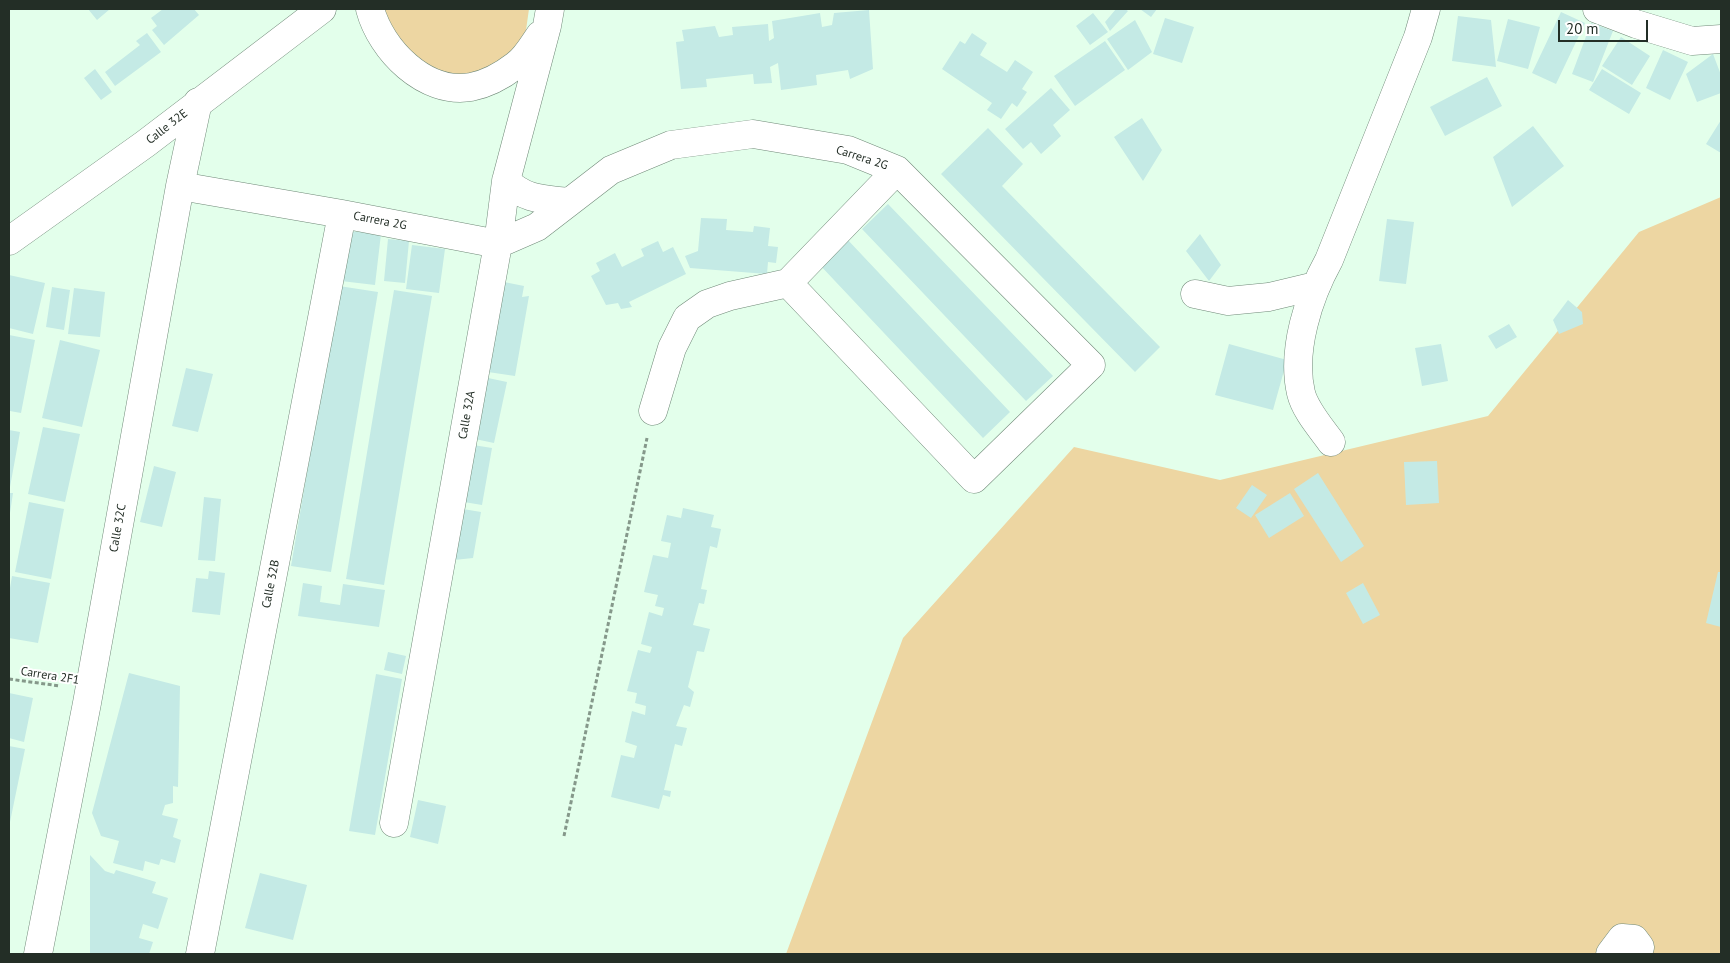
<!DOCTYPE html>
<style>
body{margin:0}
#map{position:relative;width:1730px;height:963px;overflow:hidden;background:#e3ffeb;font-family:"PT Sans",sans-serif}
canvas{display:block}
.frame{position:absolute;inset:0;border:10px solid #232e26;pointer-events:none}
.scale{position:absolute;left:1558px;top:20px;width:90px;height:22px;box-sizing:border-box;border:2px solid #232e26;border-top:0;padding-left:6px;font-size:15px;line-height:18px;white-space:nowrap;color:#232e26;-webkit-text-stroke:4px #fff;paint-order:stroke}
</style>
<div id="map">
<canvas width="1730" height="963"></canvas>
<div class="frame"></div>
<div class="scale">20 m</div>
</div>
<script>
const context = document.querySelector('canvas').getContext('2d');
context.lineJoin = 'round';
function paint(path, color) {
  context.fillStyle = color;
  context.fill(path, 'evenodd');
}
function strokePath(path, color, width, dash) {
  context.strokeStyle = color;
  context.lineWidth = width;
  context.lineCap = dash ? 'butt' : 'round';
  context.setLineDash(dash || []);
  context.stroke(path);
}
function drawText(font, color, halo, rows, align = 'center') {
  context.font = font + ' "PT Sans",sans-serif';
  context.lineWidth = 4;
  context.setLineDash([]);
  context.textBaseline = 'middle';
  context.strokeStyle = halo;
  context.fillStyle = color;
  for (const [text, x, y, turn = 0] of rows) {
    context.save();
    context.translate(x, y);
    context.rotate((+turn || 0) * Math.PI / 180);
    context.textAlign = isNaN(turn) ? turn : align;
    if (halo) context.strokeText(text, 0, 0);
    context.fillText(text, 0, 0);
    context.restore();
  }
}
const green = new Path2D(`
 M383 9H529L525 37 502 65 473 82 415 62 394 38Z
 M1721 197V954H786L903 638 1074 447 1220 480 1488 416 1639 232Z`);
const building = new Path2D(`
 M88 9H110L97 20Z
 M163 9H194L199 15 164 45 152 30 157 26 151 18Z
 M1116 9H1125L1128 11 1110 31 1105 22Z
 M1140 9H1157L1151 17Z
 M869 10 873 69 850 79 848 70 816 75 817 85 781 90 778 63 770 67 772 83 754 84 753 74 706 79 707 87 681 89 676 42 684 41 682 30 715 26 719 37 733 35 732 27 768 24 769 41 774 38 772 21 820 13 822 27 832 25 834 13Z
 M1561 12 1585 23 1556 84 1532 73Z
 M1093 13 1108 32 1090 45 1076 26Z
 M1458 16 1491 20 1496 67 1452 61Z
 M1165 18 1194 27 1182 63 1153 54Z
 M1508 19 1540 27 1528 69 1497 61Z
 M1135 20 1152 52 1128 70 1107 39Z
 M1591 23 1613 31 1593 82 1572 74Z
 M147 33 161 52 115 86 105 72 140 45 136 41Z
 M972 33 987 43 980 55 1007 72 1015 60 1033 72 1022 89 1027 92 1017 107 1012 103 1001 119 987 110 992 103 942 69 960 41 965 44Z
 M1621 37 1650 56 1632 85 1602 66Z
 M1105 41 1125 70 1075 106 1054 76Z
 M1663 50 1688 62 1670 100 1646 88Z
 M1713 54 1721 75V93L1697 102 1686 74Z
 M95 69 112 92 101 100 84 78Z
 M1602 69 1641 93 1629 114 1589 90Z
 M1487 77 1502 106 1445 136 1430 107Z
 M1051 88 1070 110 1053 125 1061 136 1041 154 1031 142 1023 149 1005 129Z
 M1142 118 1162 150 1143 181 1114 137Z
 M1721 120V153L1706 144Z
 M1533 126 1564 166 1512 207 1493 157Z
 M988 128 1023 164 1002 186 1160 347 1135 372 941 174Z
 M888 204 1053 376 1026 401 862 229Z
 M701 218 727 219 726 230 753 232 754 226 770 228 768 246 778 247 776 263 768 262 767 274 690 268 685 256 698 251Z
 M1387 219 1414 222 1406 284 1379 281Z
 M347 231 381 234 375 285 341 281Z
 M1200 234 1221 265 1209 281 1186 251Z
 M846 238 1010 412 983 438 818 263Z
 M388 239 409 241 405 283 384 281Z
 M658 241 663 252 673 247 686 274 629 302 632 307 621 309 618 303 606 305 591 276 600 271 596 263 615 253 622 267 644 256 641 249Z
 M412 245 445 249 439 293 406 289Z
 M9 275 45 283 33 334 9 328Z
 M504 282 524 286 522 297 529 296 515 376 488 372Z
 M339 286 378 292 331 572 291 566Z
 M52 287 70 290 64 330 46 327Z
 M74 288 105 292 100 337 68 334Z
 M394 290 432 296 384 585 346 579Z
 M1568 300 1582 312 1583 324 1559 334 1553 320Z
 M1509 324 1517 337 1496 349 1488 336Z
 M9 335 35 340 21 413 10 411V415Z
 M60 340 100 350 82 427 42 418Z
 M1229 344 1287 360 1273 410 1215 395Z
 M1441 344 1448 381 1422 386 1415 348Z
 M186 368 213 374 198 432 172 426Z
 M488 378 507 382 494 443 475 439Z
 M43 427 80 434 65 502 28 494Z
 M9 430 20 432 10 487H9Z
 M473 445 492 448 482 505 464 502Z
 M1437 461 1439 503 1406 505 1404 462Z
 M154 466 176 472 162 527 140 522Z
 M1318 473 1364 546 1341 562 1294 489Z
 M1252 485 1267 495 1251 518 1236 508Z
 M9 493H13L10 513H9Z
 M1290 493 1304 516 1269 538 1255 515Z
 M204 497 221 499 215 561 198 560Z
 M29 502 64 509 51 579 15 572Z
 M683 508 714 515 711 527 721 529 717 548 710 546 701 589 707 590 704 604 699 603 693 625 710 629 704 652 697 651 688 687 694 692 690 707 684 705 676 726 687 728 682 746 675 744 664 790 671 791 670 797 663 795 659 809 611 797 621 755 634 758 637 746 625 742 632 711 645 715 646 706 635 703 637 693 627 691 638 650 650 653 652 647 641 644 649 612 662 616 664 608 655 606 658 595 644 592 653 555 668 558 671 543 661 541 667 515 681 518Z
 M463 509 481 512 473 558 454 560Z
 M209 571 225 573 220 615 192 612 196 578 208 579Z
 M1718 572H1721V627L1706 623Z
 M12 576 50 583 38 643 9 638V594Z
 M303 583 322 586 320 602 340 605 343 584 385 590 379 627 298 616Z
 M1363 583 1380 615 1363 624 1346 593Z
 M388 652 406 656 402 674 384 670Z
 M129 673 180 686 178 787 173 786V803L165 805 162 815 178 819 173 837 181 840 175 863 161 859 159 865 145 861 143 871 113 863 119 841 101 836 92 813Z
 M376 674 402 679 375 835 349 831Z
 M9 693 33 698 24 742 9 738Z
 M9 746 25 749 10 822H9Z
 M418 800 446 806 438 844 410 837Z
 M90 855 105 871 114 874 116 870 156 882 152 893 168 898 158 929 143 924 139 938 153 942 149 954H90Z
 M260 873 307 885 293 940 245 928Z`);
const path = new Path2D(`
 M9 679 60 686
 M564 836 647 438`);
const street = new Path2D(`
 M370 9C381 50 425 95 471 87 487 84 503 75 516 65 526 58 533 45 540 35
 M1597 9 1636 24 1692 41 1721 39
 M506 181C526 200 542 199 568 202
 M180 186 342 214 498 244 537 227 611 170 671 145 753 134 848 150 897 170 1091 365 974 479 788 283
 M9 241 145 144 322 9
 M1195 294 1228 301 1269 297 1315 286
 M653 411 672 348 687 318 707 304 730 296 788 283 897 170
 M1331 442C1321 428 1305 410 1301 393 1291 350 1309 296 1329 260L1418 37 1426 9
 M394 823 498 244 506 181 547 26 550 9
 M38 954 87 703 180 186 198 102
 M200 954 342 214
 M1610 954 1622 938 1634 939 1640 947 1638 954`);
const streetNames = [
 ["Calle 32E",167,127,-38],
 ["Carrera 2G",862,158,18],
 ["Carrera 2G",380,221,11],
 ["Calle 32A",467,415,-80],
 ["Calle 32C",118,528,-80],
 ["Calle 32B",271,584,-79],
 ["Carrera 2F1",50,676,9]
];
paint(green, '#edd6a2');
paint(building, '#c4eae5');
strokePath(street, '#708978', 29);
strokePath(path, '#85988a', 3, [4, 2.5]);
strokePath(street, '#fff', 28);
drawText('12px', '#232e26', '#fff', streetNames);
</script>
